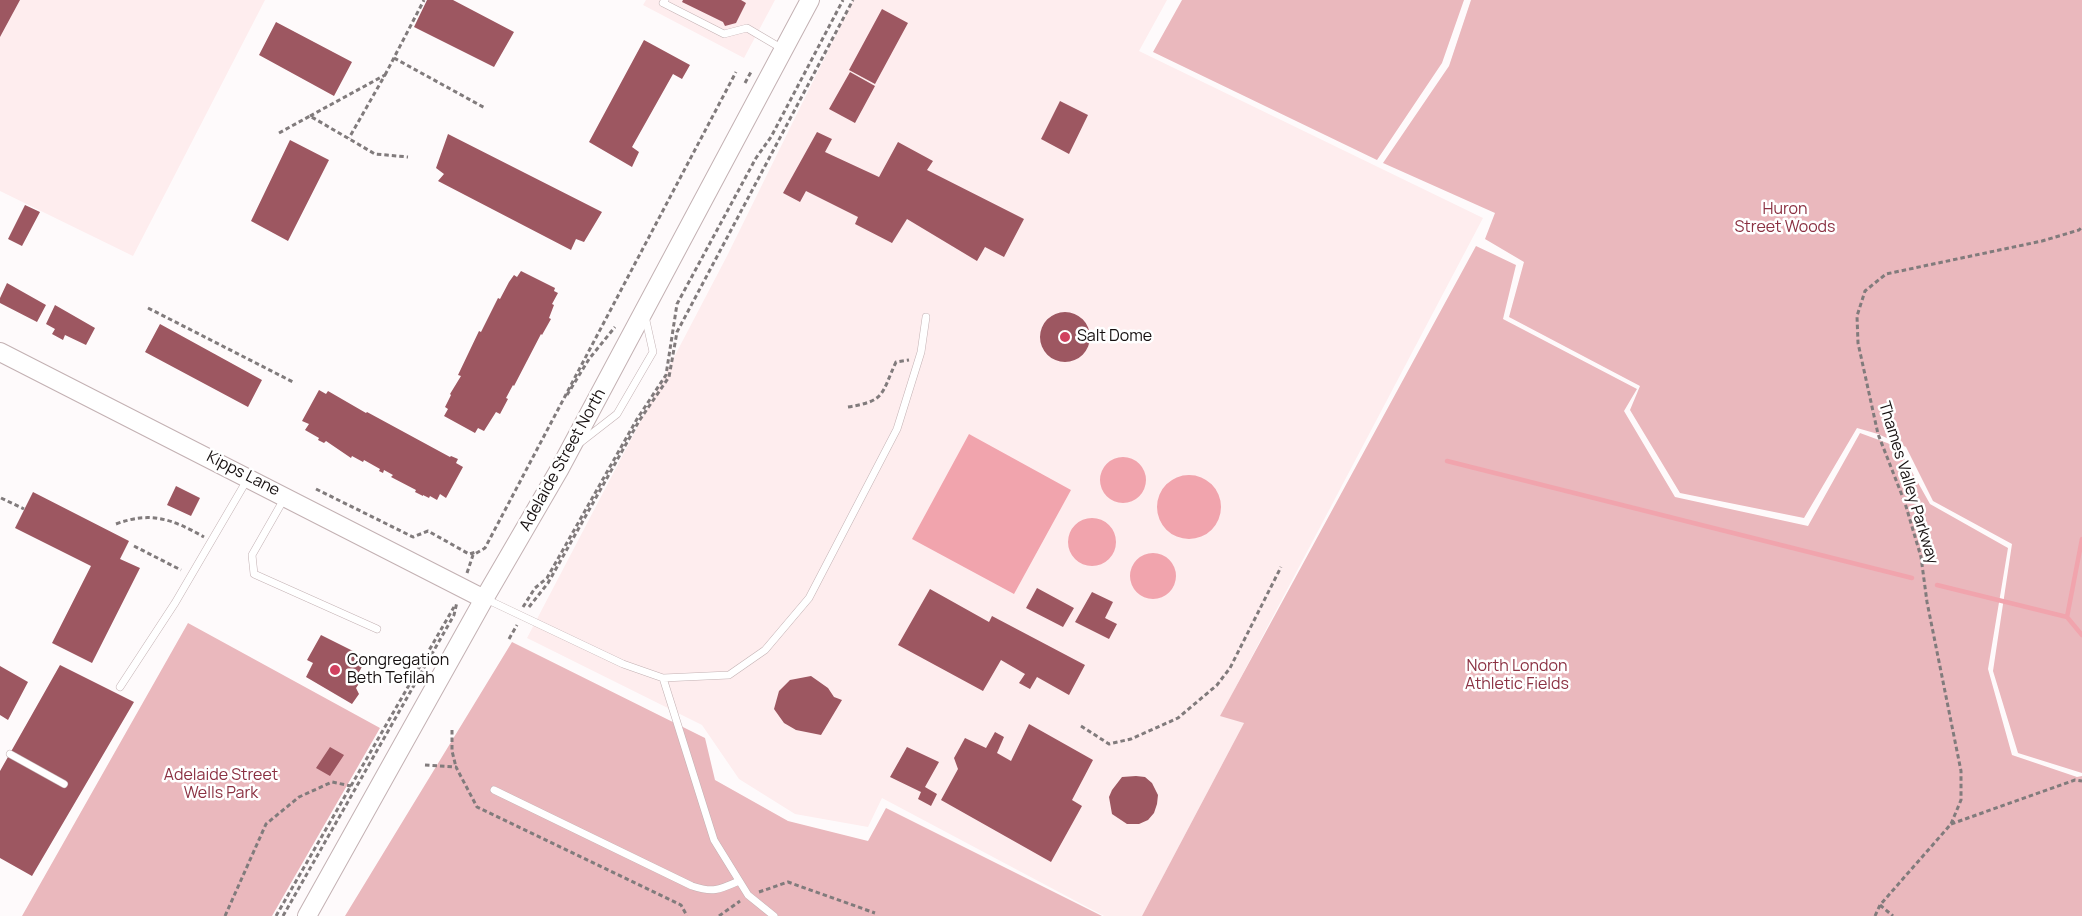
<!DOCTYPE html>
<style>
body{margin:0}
canvas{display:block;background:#fefafb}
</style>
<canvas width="2082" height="916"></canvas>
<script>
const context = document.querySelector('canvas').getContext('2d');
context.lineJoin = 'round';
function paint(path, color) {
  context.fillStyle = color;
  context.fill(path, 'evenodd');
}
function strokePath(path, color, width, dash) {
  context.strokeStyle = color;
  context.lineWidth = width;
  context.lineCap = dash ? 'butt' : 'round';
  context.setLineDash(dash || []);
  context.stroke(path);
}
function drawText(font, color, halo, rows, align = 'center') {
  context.font = font + ' Manrope,sans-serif';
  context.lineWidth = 5;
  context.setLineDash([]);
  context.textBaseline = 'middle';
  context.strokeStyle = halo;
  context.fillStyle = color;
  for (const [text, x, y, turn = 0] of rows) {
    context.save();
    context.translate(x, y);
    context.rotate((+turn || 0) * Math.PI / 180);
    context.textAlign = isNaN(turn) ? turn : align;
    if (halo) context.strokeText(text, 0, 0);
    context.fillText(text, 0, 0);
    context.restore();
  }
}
const built = new Path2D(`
 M0 0H265L133 256 0 191Z
 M646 0H775L744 58 643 5Z
 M853 0H1167L1139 51 1483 218 1221 715 1244 723 1142 916H1104L882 798 868 827 795 814 739 779 702 725 527 638 727 256Z`);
const green = new Path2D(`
 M1182 0H1464L1442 63 1377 160 1153 52Z
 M1471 0H2082V773L2018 753 1993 671 2012 544 1933 501 1906 447 1878 434 1857 428 1804 518 1680 493 1630 410 1640 386 1509 317 1524 262 1485 239 1495 213 1383 163 1449 66Z
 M1476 246 1516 265 1503 319 1637 389 1624 411 1675 497 1808 526 1860 433 1898 447 1930 504 2008 548 1988 669 2012 755 2077 777 2082 776V916H1142L1244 723 1220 716Z
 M188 623 380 728 272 916H22Z
 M512 642 705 738 715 780 788 821 868 841 886 808 1102 916H345Z`);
const water = new Path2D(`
 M969 434 1071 490 1014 594 912 539Z
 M1100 480a23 23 0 1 1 46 0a23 23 0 1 1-46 0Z
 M1157 507a32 32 0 1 1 64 0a32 32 0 1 1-64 0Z
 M1068 542a24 24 0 1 1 48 0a24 24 0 1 1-48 0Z
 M1130 576a23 23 0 1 1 46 0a23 23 0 1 1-46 0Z`);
const stream = new Path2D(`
 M1447 461 1912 578
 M1937 585 2067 617 2082 635
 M2067 617 2082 539`);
const building = new Path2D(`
 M0 0H20L0 37Z
 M427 0H453L514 32 494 67 414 27Z
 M683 0H741L746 3 736 23 725 26 723 22 682 2Z
 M882 9 908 23 875 84 849 70Z
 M276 22 352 62 334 96 259 55Z
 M644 40 690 65 682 79 673 74 632 147 639 152 632 167 589 142Z
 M850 72 875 86 855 123 829 109Z
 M1060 101 1088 115 1069 154 1041 139Z
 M817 132 832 139 825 152 879 177 898 142 933 161 927 170 1024 219 1004 257 985 247 977 261 907 219 892 243 855 224 858 217 806 191 800 202 783 193Z
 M448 134 602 212 584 242 576 239 571 250 438 181 444 174 436 168Z
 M290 140 329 160 288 241 251 221Z
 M25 205 40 212 22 246 8 239Z
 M521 271 555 288 554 291 558 293 552 304 554 305 549 318 551 319 542 335 541 334 514 386 513 385 506 398 508 399 500 414 496 412 484 431 478 428 475 433 444 416 448 409 445 407 451 395 450 394 461 376 458 375 479 331 481 332 498 298 500 299 509 282 514 275 517 277Z
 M7 283 46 305 37 322 0 303V298Z
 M55 305 95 328 86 345 65 335 63 340 52 334 55 329 46 324Z
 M1040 337a25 25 0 1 1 50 0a25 25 0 1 1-50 0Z
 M160 324 262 380 248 407 145 352Z
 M319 390 326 394 328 391 366 413 367 412 450 457 451 456 458 459 456 463 463 467 446 498 440 494 437 500 430 496 429 498 423 495V496L415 492 416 490 391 477 393 475 384 470 383 473 379 471 380 469 364 460 363 462 352 456 351 458 326 441 324 443 318 440 319 438 305 430 309 424 302 421Z
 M176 486 200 498 191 516 167 505Z
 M33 492 129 541 120 559 140 568 92 663 52 643 91 566 15 528Z
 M1037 588 1074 608 1063 627 1026 608Z
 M930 589 989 622 992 616 1085 665 1069 695 1037 677 1030 689 1019 683 1025 674 1001 660 983 691 898 645Z
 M1092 592 1113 602 1105 618 1117 624 1109 639 1075 622Z
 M321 635 367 658 355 679 360 682 356 688 359 694 352 704 306 677 313 663 307 660Z
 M60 665 134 702 32 876 0 858V771Z
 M0 666 28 682 8 720 0 715Z
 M811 676 828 688 834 697 842 700 821 735 796 730 784 723 774 709 779 691 790 680Z
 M1029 724 1093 760 1072 800 1082 806 1051 862 941 800 958 769 954 758 965 738 986 748 995 732 1004 737 997 753 1011 761Z
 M330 747 344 755 330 776 316 768Z
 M907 747 939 762 925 787 937 794 931 806 918 799 921 792 890 777Z
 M1136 776 1145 777 1152 783 1158 795 1157 804 1154 813 1148 820 1139 824H1127L1112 814 1109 797 1112 790 1122 777Z`);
const path = new Path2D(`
 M394 58 485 108
 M385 75 424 0
 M745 83 752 70
 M310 116 385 75 349 138
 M279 133 310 116 375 154 408 157
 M148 308 295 383
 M567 395 589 359 615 327
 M848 407C886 401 881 394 896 362L909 360
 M316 489 413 537 428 531 469 554 476 552
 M1 498 24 509
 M116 524C151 511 172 519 204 537
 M134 546 181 570
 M467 573 473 555 485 548 736 72
 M523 607 535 588 547 578 637 419 666 375 677 304 756 158 771 137 843 0
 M529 607 548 583 639 421 669 377 677 332 853 0
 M509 639 517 625
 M1081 726 1109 744 1131 739 1178 718 1217 685 1230 668 1281 567
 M452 730V751L456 767
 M425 765 456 767 477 807 681 905 687 916
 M1951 824 2075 780 2082 781
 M759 892 788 882 875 913
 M1880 905 1893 916
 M225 916 266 824 299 797 332 782 351 786
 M276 916 454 607
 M283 916 454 615 457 602
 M719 916 740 901
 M1875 916 1880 905 1951 824 1961 800V771L1927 602 1921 557 1905 503 1878 434 1858 343 1857 316 1865 291 1886 274 2042 241 2079 230 2082 227`);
const lane = new Path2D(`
 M665 0 663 3 724 34 747 28 781 48
 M581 442 617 414 653 352 645 316
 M284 499 252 555 254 574 377 629
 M486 599 623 664 663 678 729 675 765 650 809 598 897 429 921 352 926 317
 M663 678 714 840 748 895 774 916
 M120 687 175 603 247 480
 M10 754 64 784
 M494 790 692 886C713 893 719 890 739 881`);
const secondary = new Path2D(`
 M0 352 484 599
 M307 916 484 599 559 470 810 0`);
const markers = [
 [1065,337,6,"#d1415f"],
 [335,670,6,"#d1415f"]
];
const parkNames = [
 ["Huron",1785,210],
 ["Street Woods",1785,228],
 ["North London",1517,667],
 ["Athletic Fields",1517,685],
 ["Adelaide Street",221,776],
 ["Wells Park",221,794]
];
const poiNames = [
 ["Salt Dome",1077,337],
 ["Congregation",347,661],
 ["Beth Tefilah",347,679]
];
const streetNames = [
 ["Adelaide Street North",563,460,-61],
 ["Kipps Lane",243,474,27],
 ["Thames Valley Parkway",1908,483,73]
];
paint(built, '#feedee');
paint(green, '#eab8bd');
paint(water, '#f1a4ad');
strokePath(stream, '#f1a4ad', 4.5);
paint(building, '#9d5761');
strokePath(lane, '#c3b1b3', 8);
strokePath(secondary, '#c3b1b3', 20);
strokePath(path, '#817b7c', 3, [4.5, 3]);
strokePath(lane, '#fff', 7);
strokePath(secondary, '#fff', 18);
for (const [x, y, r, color] of markers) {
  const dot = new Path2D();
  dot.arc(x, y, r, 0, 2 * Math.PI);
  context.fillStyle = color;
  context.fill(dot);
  strokePath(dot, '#fff', 2);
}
drawText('16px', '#8b3142', '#fff', parkNames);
drawText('16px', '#161010', '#fff', poiNames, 'left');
drawText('16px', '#161010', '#fff', streetNames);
</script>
